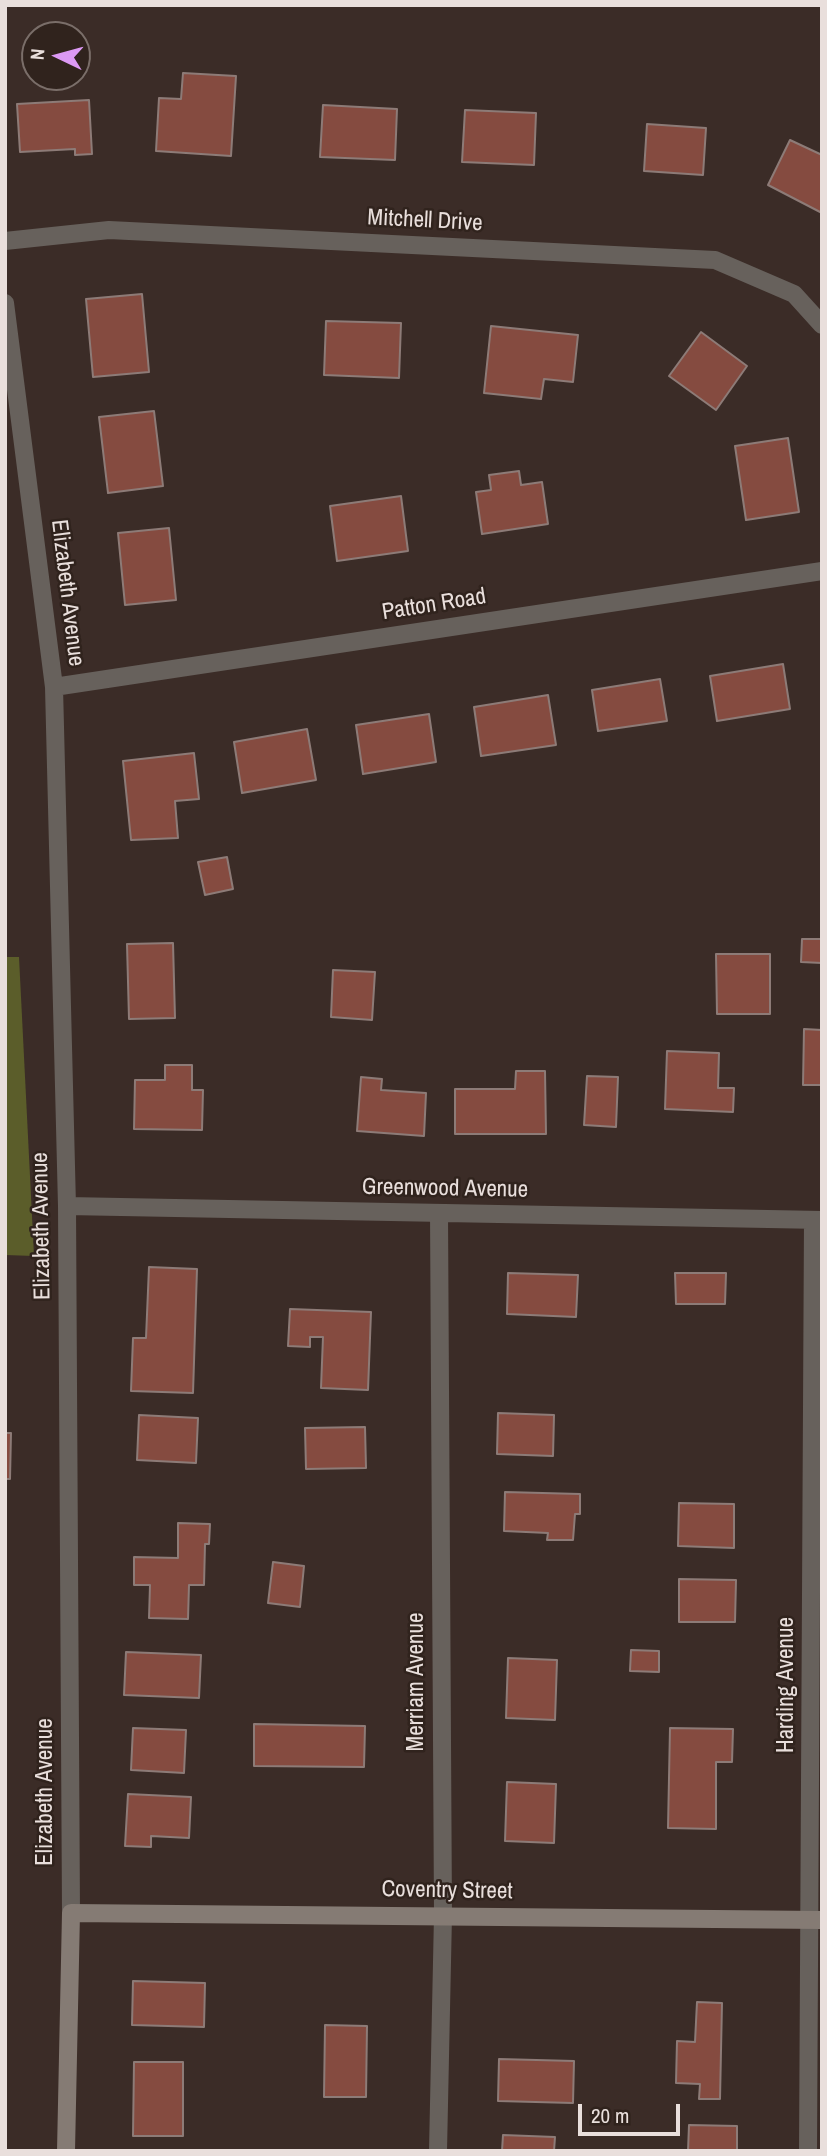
<!DOCTYPE html>
<style>
body{margin:0}
#map{position:relative;width:827px;height:2156px;overflow:hidden;background:#3b2c27;font-family:"Archivo Narrow",sans-serif}
canvas{display:block}
.frame{position:absolute;inset:0;border:7px solid #e9dfdc;pointer-events:none}
.north{position:absolute;left:21px;top:21px;width:70px;height:70px;box-sizing:border-box;background:#30231d;border:2px solid #7a6e69;border-radius:50%;rotate:275deg;font-size:19px;font-weight:700;line-height:28px;text-align:center;color:#e9dfdc}
.north::after{content:'';display:block;margin:auto;width:24px;height:32px;background:#dc99f4;clip-path:polygon(50% 0,100% 100%,50% 72%,0 100%)}
.scale{position:absolute;left:578px;top:2104px;width:102px;height:32px;box-sizing:border-box;border:4px solid #e9dfdc;border-top:0;padding-left:9px;font-size:21px;line-height:24px;white-space:nowrap;color:#e9dfdc;-webkit-text-stroke:5px #30231d;paint-order:stroke}
</style>
<div id="map">
<canvas width="827" height="2156"></canvas>
<div class="frame"></div>
<div class="north">N</div>
<div class="scale">20 m</div>
</div>
<script>
const context = document.querySelector('canvas').getContext('2d');
context.lineJoin = 'round';
function paint(path, color) {
  context.fillStyle = color;
  context.fill(path, 'evenodd');
}
function strokePath(path, color, width, dash) {
  context.strokeStyle = color;
  context.lineWidth = width;
  context.lineCap = dash ? 'butt' : 'round';
  context.setLineDash(dash || []);
  context.stroke(path);
}
function drawText(font, color, halo, rows, align = 'center') {
  context.font = font + ' "Archivo Narrow",sans-serif';
  context.lineWidth = 5;
  context.setLineDash([]);
  context.textBaseline = 'middle';
  context.strokeStyle = halo;
  context.fillStyle = color;
  for (const [text, x, y, turn = 0] of rows) {
    context.save();
    context.translate(x, y);
    context.rotate((+turn || 0) * Math.PI / 180);
    context.textAlign = isNaN(turn) ? turn : align;
    if (halo) context.strokeText(text, 0, 0);
    context.fillText(text, 0, 0);
    context.restore();
  }
}
const green = new Path2D(`
 M5 957H19L34 1256 5 1255Z`);
const building = new Path2D(`
 M183 73 236 76 231 156 156 151 159 98 181 99Z
 M89 100 92 154 75 155V149L20 152 17 104Z
 M323 105 397 109 395 160 320 157Z
 M465 110 536 113 534 165 462 162Z
 M647 124 706 128 703 175 644 171Z
 M790 140 822 155V213L768 185Z
 M142 294 149 372 93 377 86 299Z
 M326 321 401 323 399 378 324 375Z
 M491 326 578 335 573 382 544 379 541 399 484 393Z
 M701 332 747 366 716 410 669 376Z
 M154 411 163 486 108 493 99 417Z
 M788 438 799 512 746 520 735 446Z
 M519 471 521 485 542 482 548 524 482 534 476 492 491 490 489 475Z
 M401 496 408 551 337 561 330 506Z
 M169 528 176 600 125 605 118 533Z
 M783 664 790 709 717 721 710 676Z
 M660 679 667 721 598 731 592 690Z
 M548 695 556 745 481 756 474 707Z
 M429 714 436 762 363 774 356 725Z
 M307 729 316 780 242 793 234 742Z
 M194 753 199 799 175 801 178 838 131 840 123 761Z
 M227 857 233 889 205 895 198 862Z
 M802 939H822V963L801 962Z
 M173 943 175 1018 129 1019 127 944Z
 M716 954H770V1014H717Z
 M333 970 375 972 372 1020 331 1017Z
 M804 1029 822 1030V1085H803Z
 M667 1051 719 1053 718 1088H734L733 1112 665 1109Z
 M165 1065H192V1090H203L202 1130 134 1129 135 1080H165Z
 M516 1071H545L546 1134H455V1089H515Z
 M587 1076 618 1077 616 1127 584 1125Z
 M361 1077 382 1079 381 1090 426 1093 424 1136 357 1131Z
 M149 1267 197 1269 193 1393 131 1391 133 1338H146Z
 M508 1273 578 1275 576 1317 507 1314Z
 M675 1273H726L725 1304H676Z
 M290 1309 371 1312 368 1390 321 1388 323 1337H310V1347L288 1346Z
 M498 1413 554 1415 553 1456 497 1454Z
 M139 1415 198 1418 196 1463 137 1460Z
 M365 1427 366 1468 306 1469 305 1428Z
 M5 1433H11L10 1479H5Z
 M505 1492 580 1494V1514H575L573 1540H547L548 1533 504 1531Z
 M679 1503 734 1504V1548L678 1546Z
 M178 1523 210 1524 209 1544H205L204 1585H189L188 1619 149 1618 150 1585H134V1557L178 1558Z
 M273 1562 304 1566 300 1607 268 1603Z
 M679 1579 736 1580 735 1622H679Z
 M631 1650 659 1651V1672L630 1671Z
 M126 1652 201 1655 199 1698 124 1695Z
 M508 1658 557 1660 555 1720 506 1718Z
 M254 1724 365 1726 364 1767 254 1766Z
 M133 1728 186 1730 184 1773 131 1770Z
 M670 1728 733 1729 732 1762H716V1829L668 1828Z
 M507 1782 556 1784 554 1843 505 1841Z
 M128 1794 191 1797 189 1838 151 1836V1847L125 1846Z
 M133 1981 205 1983 204 2027 132 2025Z
 M697 2002 722 2003 720 2099H699L700 2084 676 2083 677 2041 695 2042Z
 M325 2025 367 2026 366 2097H324Z
 M499 2059 574 2061 573 2103 498 2101Z
 M134 2062H183V2136H133Z
 M689 2125 737 2126V2151H688Z
 M503 2135 555 2137 554 2151H502Z`);
const street = new Path2D(`
 M5 241 109 230 715 260 794 294 822 325
 M5 303 54 687 67 1206 71 1913
 M54 687 822 571
 M67 1206 822 1220
 M438 2151 443 1915 439 1213
 M808 2151 813 1220`);
const secondary = new Path2D(`
 M66 2151 71 1913 822 1920`);
const streetNames = [
 ["Mitchell Drive",425,221,3],
 ["Elizabeth Avenue",67,593,83],
 ["Patton Road",434,605,-9],
 ["Greenwood Avenue",445,1189,1],
 ["Elizabeth Avenue",42,1226,-91],
 ["Merriam Avenue",417,1682,-90],
 ["Harding Avenue",787,1685,-90],
 ["Elizabeth Avenue",46,1792,-90],
 ["Coventry Street",447,1891,1]
];
paint(green, '#5b5d2a');
paint(building, '#854b40');
strokePath(building, '#8d7b77', 2);
strokePath(street, '#67615c', 18);
strokePath(secondary, '#857b74', 18);
drawText('23px', '#e9dfdc', '#30231d', streetNames);
</script>
